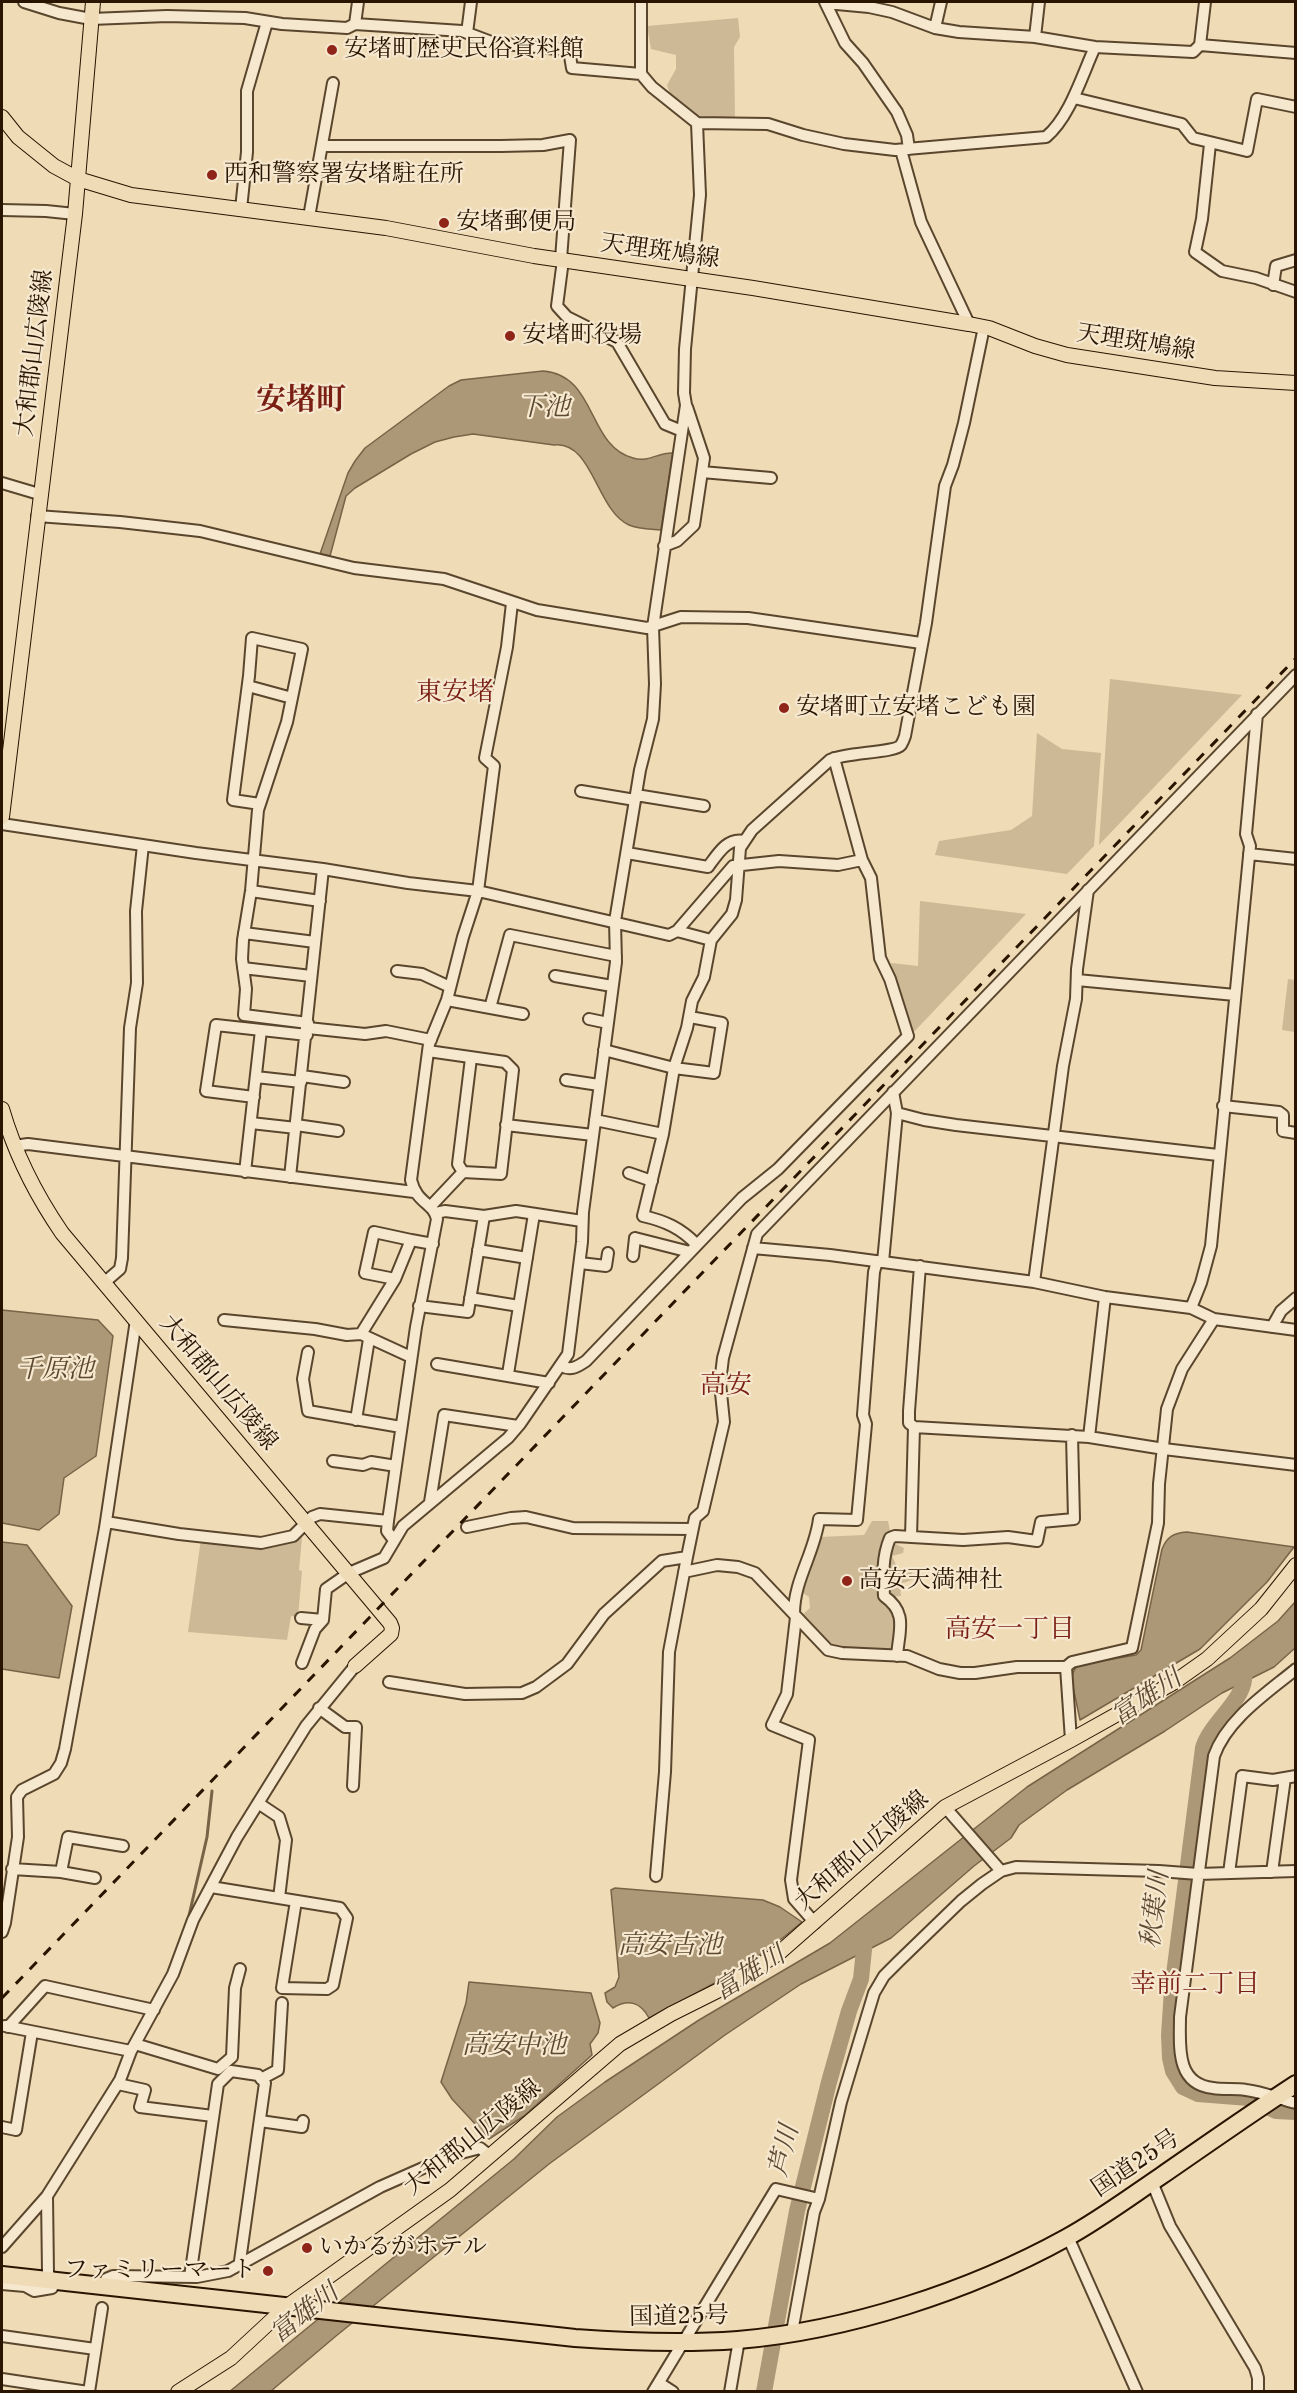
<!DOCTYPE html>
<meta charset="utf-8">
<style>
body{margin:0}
#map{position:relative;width:1297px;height:2393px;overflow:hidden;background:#efdbb5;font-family:"Old Standard TT",serif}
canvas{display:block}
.frame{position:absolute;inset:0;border:3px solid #291400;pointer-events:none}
</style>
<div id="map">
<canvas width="1297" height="2393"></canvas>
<div class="frame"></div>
</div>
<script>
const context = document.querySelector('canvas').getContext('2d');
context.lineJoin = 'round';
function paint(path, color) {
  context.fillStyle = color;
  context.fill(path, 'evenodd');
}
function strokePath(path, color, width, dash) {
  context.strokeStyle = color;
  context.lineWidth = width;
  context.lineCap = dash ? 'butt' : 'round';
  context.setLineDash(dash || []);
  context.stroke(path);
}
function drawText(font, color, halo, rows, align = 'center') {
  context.font = font + ' "Old Standard TT","Noto Serif JP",serif';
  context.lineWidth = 4.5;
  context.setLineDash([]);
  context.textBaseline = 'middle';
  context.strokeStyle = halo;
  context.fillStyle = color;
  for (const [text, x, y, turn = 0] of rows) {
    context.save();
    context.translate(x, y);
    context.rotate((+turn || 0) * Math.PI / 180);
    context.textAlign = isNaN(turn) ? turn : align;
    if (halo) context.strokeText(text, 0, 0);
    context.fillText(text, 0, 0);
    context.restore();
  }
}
const green = new Path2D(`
 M738 18 740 37 734 47 735 118C705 118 677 119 667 85L676 69V55L651 49 647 26Z
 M1110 679 1242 695 1099 845Z
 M1037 733 1062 749 1101 753 1094 846 1067 874 935 855 939 841 1011 830 1032 816Z
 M920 901 1026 914 911 1035 891 963 918 966Z
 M1288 979 1295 980V1032L1282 1030Z
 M872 1521H888L890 1531 883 1538 904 1548 903 1553 892 1556 898 1569H910L915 1579 900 1584 901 1596 890 1597 885 1601 896 1617 893 1653 841 1648 831 1643 803 1614 810 1608 809 1597 803 1593 819 1537 864 1535Z
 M299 1533 302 1538 299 1570 302 1571 298 1617 291 1616 287 1640 188 1632 201 1539 233 1541Z`);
const water = new Path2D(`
 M543 371C597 375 587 446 633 458 648 463 659 452 673 453L661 530C650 529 638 529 629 525 596 510 593 441 554 445L473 434 454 437 435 442 411 454 355 488 346 496 330 556 320 554 348 473 355 461 365 448 449 386 461 380Z
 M2 1310 98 1320 113 1336 96 1456 64 1478 59 1514 39 1530 2 1523Z
 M1187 1532 1294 1547 1267 1582 1200 1649 1080 1720 1071 1677 1077 1665 1136 1655 1141 1650 1162 1549C1167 1537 1173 1533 1187 1532Z
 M2 1542 27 1545 72 1606 59 1678 2 1669Z
 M1295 1602V1648L1274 1667 1222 1693 1165 1731 1067 1790 1019 1825 1011 1838 974 1866 891 1938 801 1984 725 2035 549 2164 336 2336 271 2391 229 2392 514 2159 557 2117 605 2082 699 2020 830 1943 1027 1787 1230 1658 1278 1621Z
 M615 1888 763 1900 780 1907 802 1922C754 1964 705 1989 649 2018 641 2003 629 1998 613 2008L607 2002 605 1993 615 1987 619 1977 611 1890Z
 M469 1982 591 1993 600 2023 598 2033 590 2044 592 2055 524 2116 489 2139 452 2099 441 2082 466 2003Z`);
const stream = new Path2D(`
 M188 1920 207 1837 212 1791`);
const river = new Path2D(`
 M1243 1669C1252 1696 1210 1721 1203 1748L1172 1990 1169 2035 1170 2058 1173 2071 1183 2087 1198 2094 1249 2098 1276 2111 1296 2112
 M764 2392 797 2211 829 2082 849 2011 861 1979 866 1930`);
const minor = new Path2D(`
 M24 2 59 13 91 19 167 16 245 18 282 24 347 28 355 24 462 31 494 43 569 50 572 68 641 74 652 87 697 123 768 124 803 135 844 144 895 150 1046 137C1070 117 1082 75 1095 47
 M825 2 845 43 863 63 897 112 907 135 909 149
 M826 3 869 7 892 12 935 28 959 32 1035 37 1095 47 1193 52 1200 45 1205 2
 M355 24 358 2
 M935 28 941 2
 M467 33 471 2
 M1035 37 1039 2
 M1200 45 1296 53
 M641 74V2
 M1074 98 1182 124 1193 138 1247 151 1257 99 1296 107
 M1210 144 1202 219 1195 252 1222 271 1256 278 1296 292
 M322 146H501L543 145 570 140 561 259
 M901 150 921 222 969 324
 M241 209 247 152V91L267 22
 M2 210 46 211 75 214
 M309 217 333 83
 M563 260 557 306 567 317 617 342 665 424 682 431
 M1273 285 1276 266 1296 260
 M702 472 771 478
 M2 483 39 494
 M37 516 120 522 200 531 354 568 444 579 537 610 647 628 681 617 748 618 921 643
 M664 546 677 541 694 525 704 458 687 407
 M248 686 292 698
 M581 791 635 800
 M636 795 704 806
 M260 804 233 800 249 676 252 638 302 649 287 722 260 804 258 810 251 891 243 940 242 959 246 989 244 1015 308 1023
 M2 824 196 853 323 869 408 883 478 891 669 935 677 931 733 866 779 861 838 865 862 860
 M627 853 708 867C717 855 727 837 744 841
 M1249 854 1296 859
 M251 891 320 901
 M677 931 711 940
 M244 933 315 942
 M243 968 311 976
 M397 971 422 974 450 987
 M555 976 612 986
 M1077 980 1235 995
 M447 1000 523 1014
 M490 1008 510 935 616 956
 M589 1019 608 1023
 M308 1028 365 1034 386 1031 431 1040
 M604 1050 674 1068 714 1073 722 1023 690 1017
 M428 1051 505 1062 513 1070 501 1174 463 1172 458 1164 471 1058
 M302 1076 344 1082
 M256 1077 301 1082
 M566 1080 599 1085
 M254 1097 206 1091 216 1025 307 1035
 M1223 1106 1279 1112 1283 1115V1131L1296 1133
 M897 1113 924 1120 956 1125 1218 1155
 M595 1120 663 1134
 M251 1123 296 1128
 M296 1125 338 1131
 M506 1125 593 1135
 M14 1146 28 1144 414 1192
 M245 1172 261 1030
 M629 1173 652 1181
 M290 1177 323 869
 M430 1207 463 1172
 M436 1213 445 1211 484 1216 516 1211 582 1221
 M411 1240 433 1244
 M697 1245C681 1228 665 1221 643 1216L663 1134 674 1068 687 1028 692 1001 704 977 711 940 732 914 736 900 740 848 752 830 830 760C845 752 895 753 901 745 903 742 904 739 905 736L926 623 945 486 953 465 964 423 984 327
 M753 1248 830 1255 1034 1282 1105 1297 1191 1308 1214 1319 1296 1330
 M478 1250 527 1258
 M633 1256 635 1238 690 1252
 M883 1262 897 1113 893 1092
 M580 1263 606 1266 608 1253
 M105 1282 120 1269 122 1258 130 1028 137 983 136 911 143 845
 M1034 1282 1063 1066 1076 999 1077 969 1088 890
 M470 1298 519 1306
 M419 1306 468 1312 484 1216
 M1191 1308 1201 1283 1211 1246 1250 846 1246 834 1257 714
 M224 1320 315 1329 347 1335 361 1334 411 1357
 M1272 1327 1281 1311 1296 1298
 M361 1334 395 1279 411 1240 374 1232 365 1273 395 1279
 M308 1352 303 1379 308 1411 401 1427
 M437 1364 549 1383
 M561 1366C571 1371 577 1367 586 1361L742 1198 778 1169 908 1036 890 979 880 958 871 878 862 860 834 758
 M508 1374 534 1214
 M356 1420 369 1339
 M914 1427 1089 1437 1164 1449 1296 1465
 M1089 1437 1105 1297
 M333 1461 363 1465 371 1462 396 1466
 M430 1502 444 1415 518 1426
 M106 1522 179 1534 261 1543 293 1536 312 1517 320 1514 388 1521
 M467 1527 511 1518 526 1517 573 1528 692 1529
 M911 1537 914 1427 909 1423V1411L920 1266
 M393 1539 387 1531 388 1521 416 1327 437 1219C433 1202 417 1204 411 1180L429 1044 447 1000 463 937 478 891 494 766 485 758 507 647 512 603
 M687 1557 695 1518 703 1511 724 1422 720 1383 723 1358 757 1234 1296 675
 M684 1572 717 1565 738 1567 755 1573 828 1650 842 1653 907 1656 939 1669 960 1673H975L1017 1667H1066L1072 1662 1132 1648 1158 1523 1159 1484 1167 1409 1182 1369 1214 1319
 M794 1613C794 1580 815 1552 819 1519L857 1520 866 1424 863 1415 874 1272 877 1261
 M796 1617 787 1694 772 1725 809 1740 791 1880 794 1899 815 1923
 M301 1618 323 1620
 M897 1656C899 1630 908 1613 884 1596 883 1576 882 1557 890 1538L895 1536 963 1540 1008 1537 1037 1541 1041 1522 1074 1519 1072 1435
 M302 1663 315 1629 323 1620 326 1589 349 1573 384 1558 403 1526 508 1438 520 1424 568 1354 582 1242 583 1212 616 962 615 921 640 770 653 719 655 684 653 627 686 405 684 393 685 349 700 195 697 123
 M1066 1667 1071 1740
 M1296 1669C1267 1693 1227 1719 1214 1756L1180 2017C1180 2045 1175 2084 1213 2088 1224 2090 1235 2088 1246 2090 1263 2092 1279 2099 1296 2103
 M389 1682 465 1694 522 1693 536 1687 567 1664 604 1614 662 1561 687 1557 669 1652 665 1772 656 1876
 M319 1708 345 1727H356L353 1786
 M258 1803 279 1817 286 1840 279 1898
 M945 1807 1001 1871
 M12 1869 61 1872 95 1878
 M61 1872 68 1837 123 1846
 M1272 1872 1285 1778
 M1229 1873 1242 1776 1273 1780 1296 1776
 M211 1887 340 1908 347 1918 333 1985 327 1989 282 1988 296 1901
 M2 1932 5 1923 18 1837 17 1797 22 1790 54 1774 61 1763 65 1749 105 1528 136 1320
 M5 2026 131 2051
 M8 2027 45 1986 154 2010
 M135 2044 218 2069 232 2057 235 1988 240 1969
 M261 2079 278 2070 282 2003
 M118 2084 145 2090 140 2107 213 2116
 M260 2121 302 2127 303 2121
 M2 2127 16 2130 32 2032
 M1152 2182 1170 2226 1255 2368 1258 2378V2392
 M1068 2237 1137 2392
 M2 2247 47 2196
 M190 2277 218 2084 231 2071 258 2075 265 2083 240 2261
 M2 2284 25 2286 34 2291 52 2288V2281L48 2273 47 2196 120 2080 131 2051 173 1974 193 1920 237 1837 306 1726 355 1666
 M105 2287 106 2279 113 2276 197 2277 228 2271 380 2187 450 2156 480 2148 490 2156
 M792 2332 814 2212 819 2199 841 2102 874 1993 884 1976 899 1961 961 1901 982 1884 1001 1871 1016 1867 1159 1871 1198 1874 1296 1871
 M2 2336 95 2349
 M2 2379 88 2392
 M659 2383 673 2392
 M89 2392 102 2308
 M653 2392 776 2189 819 2199
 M730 2392 739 2340`);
const major = new Path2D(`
 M2 117 18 137 54 166 78 179 131 195 386 228 534 256 753 288 969 324 989 328 1035 346 1067 355 1215 378 1296 383
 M2 817 75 214 93 2
 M2 1109C15 1154 36 1195 62 1233L390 1623 392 1628 391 1634 355 1666
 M178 2392 231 2358 286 2307 450 2190 620 2044 671 2014 727 1986 779 1953 945 1807 1071 1740 1173 1683 1207 1659 1261 1609 1296 1565`);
const highway = new Path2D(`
 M2 2275 575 2338C629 2342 684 2344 738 2340 847 2331 970 2291 1066 2238 1099 2220 1130 2197 1161 2176 1206 2145 1250 2114 1296 2084`);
const rail = new Path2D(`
 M2 1998 1296 658`);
const markers = [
 [332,50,6,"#8f2418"],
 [212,175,6,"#8f2418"],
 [444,223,6,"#8f2418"],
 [510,336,6,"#8f2418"],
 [784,708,6,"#8f2418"],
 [847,1581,6,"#8f2418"],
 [307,2248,6,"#8f2418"],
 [268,2271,6,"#8f2418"]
];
const poiNames = [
 ["安堵町歴史民俗資料館",344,50],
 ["西和警察署安堵駐在所",224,175],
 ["安堵郵便局",456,223],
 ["安堵町役場",522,336],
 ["安堵町立安堵こども園",796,708],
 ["高安天満神社",859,1581],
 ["いかるがホテル",319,2248],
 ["ファミリーマート",256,2271,"right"]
];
const streetNames = [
 ["天理斑鳩線",660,252,8],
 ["天理斑鳩線",1136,343,9],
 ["大和郡山広陵線",35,353,-83],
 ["大和郡山広陵線",218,1383,50],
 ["大和郡山広陵線",862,1851,-41],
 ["大和郡山広陵線",473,2138,-39],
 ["国道25号",1136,2164,-34],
 ["国道25号",679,2317,-1]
];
const waterNames = [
 ["下池",544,408],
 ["千原池",55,1370],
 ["富雄川",1147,1698,-34],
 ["秋葉川",1156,1910,-83],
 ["高安古池",670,1946],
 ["富雄川",750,1974,-32],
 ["高安中池",514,2046],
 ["芦川",785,2151,-76],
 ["富雄川",305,2314,-38]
];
const neighbourhoodNames = [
 ["東安堵",455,693],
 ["高安",726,1386],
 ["高安一丁目",1010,1630],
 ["幸前二丁目",1195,1985]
];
const districtNames = [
 ["安堵町",301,401]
];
paint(green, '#cdb996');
paint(water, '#ac9777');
strokePath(water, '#786347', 1.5);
strokePath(stream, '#786347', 3);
strokePath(river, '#ac9777', 16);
strokePath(minor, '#5a462d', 14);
strokePath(major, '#291400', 16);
strokePath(highway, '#291400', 20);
strokePath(minor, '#f5e8cf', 10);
strokePath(major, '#efdbb5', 14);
strokePath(highway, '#efdbb5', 16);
strokePath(rail, '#291400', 3, [10, 10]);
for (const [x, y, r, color] of markers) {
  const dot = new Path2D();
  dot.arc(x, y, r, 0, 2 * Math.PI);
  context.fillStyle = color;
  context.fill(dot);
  strokePath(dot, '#f5e8cf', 2);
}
drawText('24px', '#291400', '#f5e8cf', poiNames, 'left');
drawText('24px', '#291400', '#f5e8cf', streetNames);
drawText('italic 26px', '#5d4830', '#f5e8cf', waterNames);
drawText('26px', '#7a1f14', '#f5e8cf', neighbourhoodNames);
drawText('bold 30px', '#7a1f14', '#f5e8cf', districtNames);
</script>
